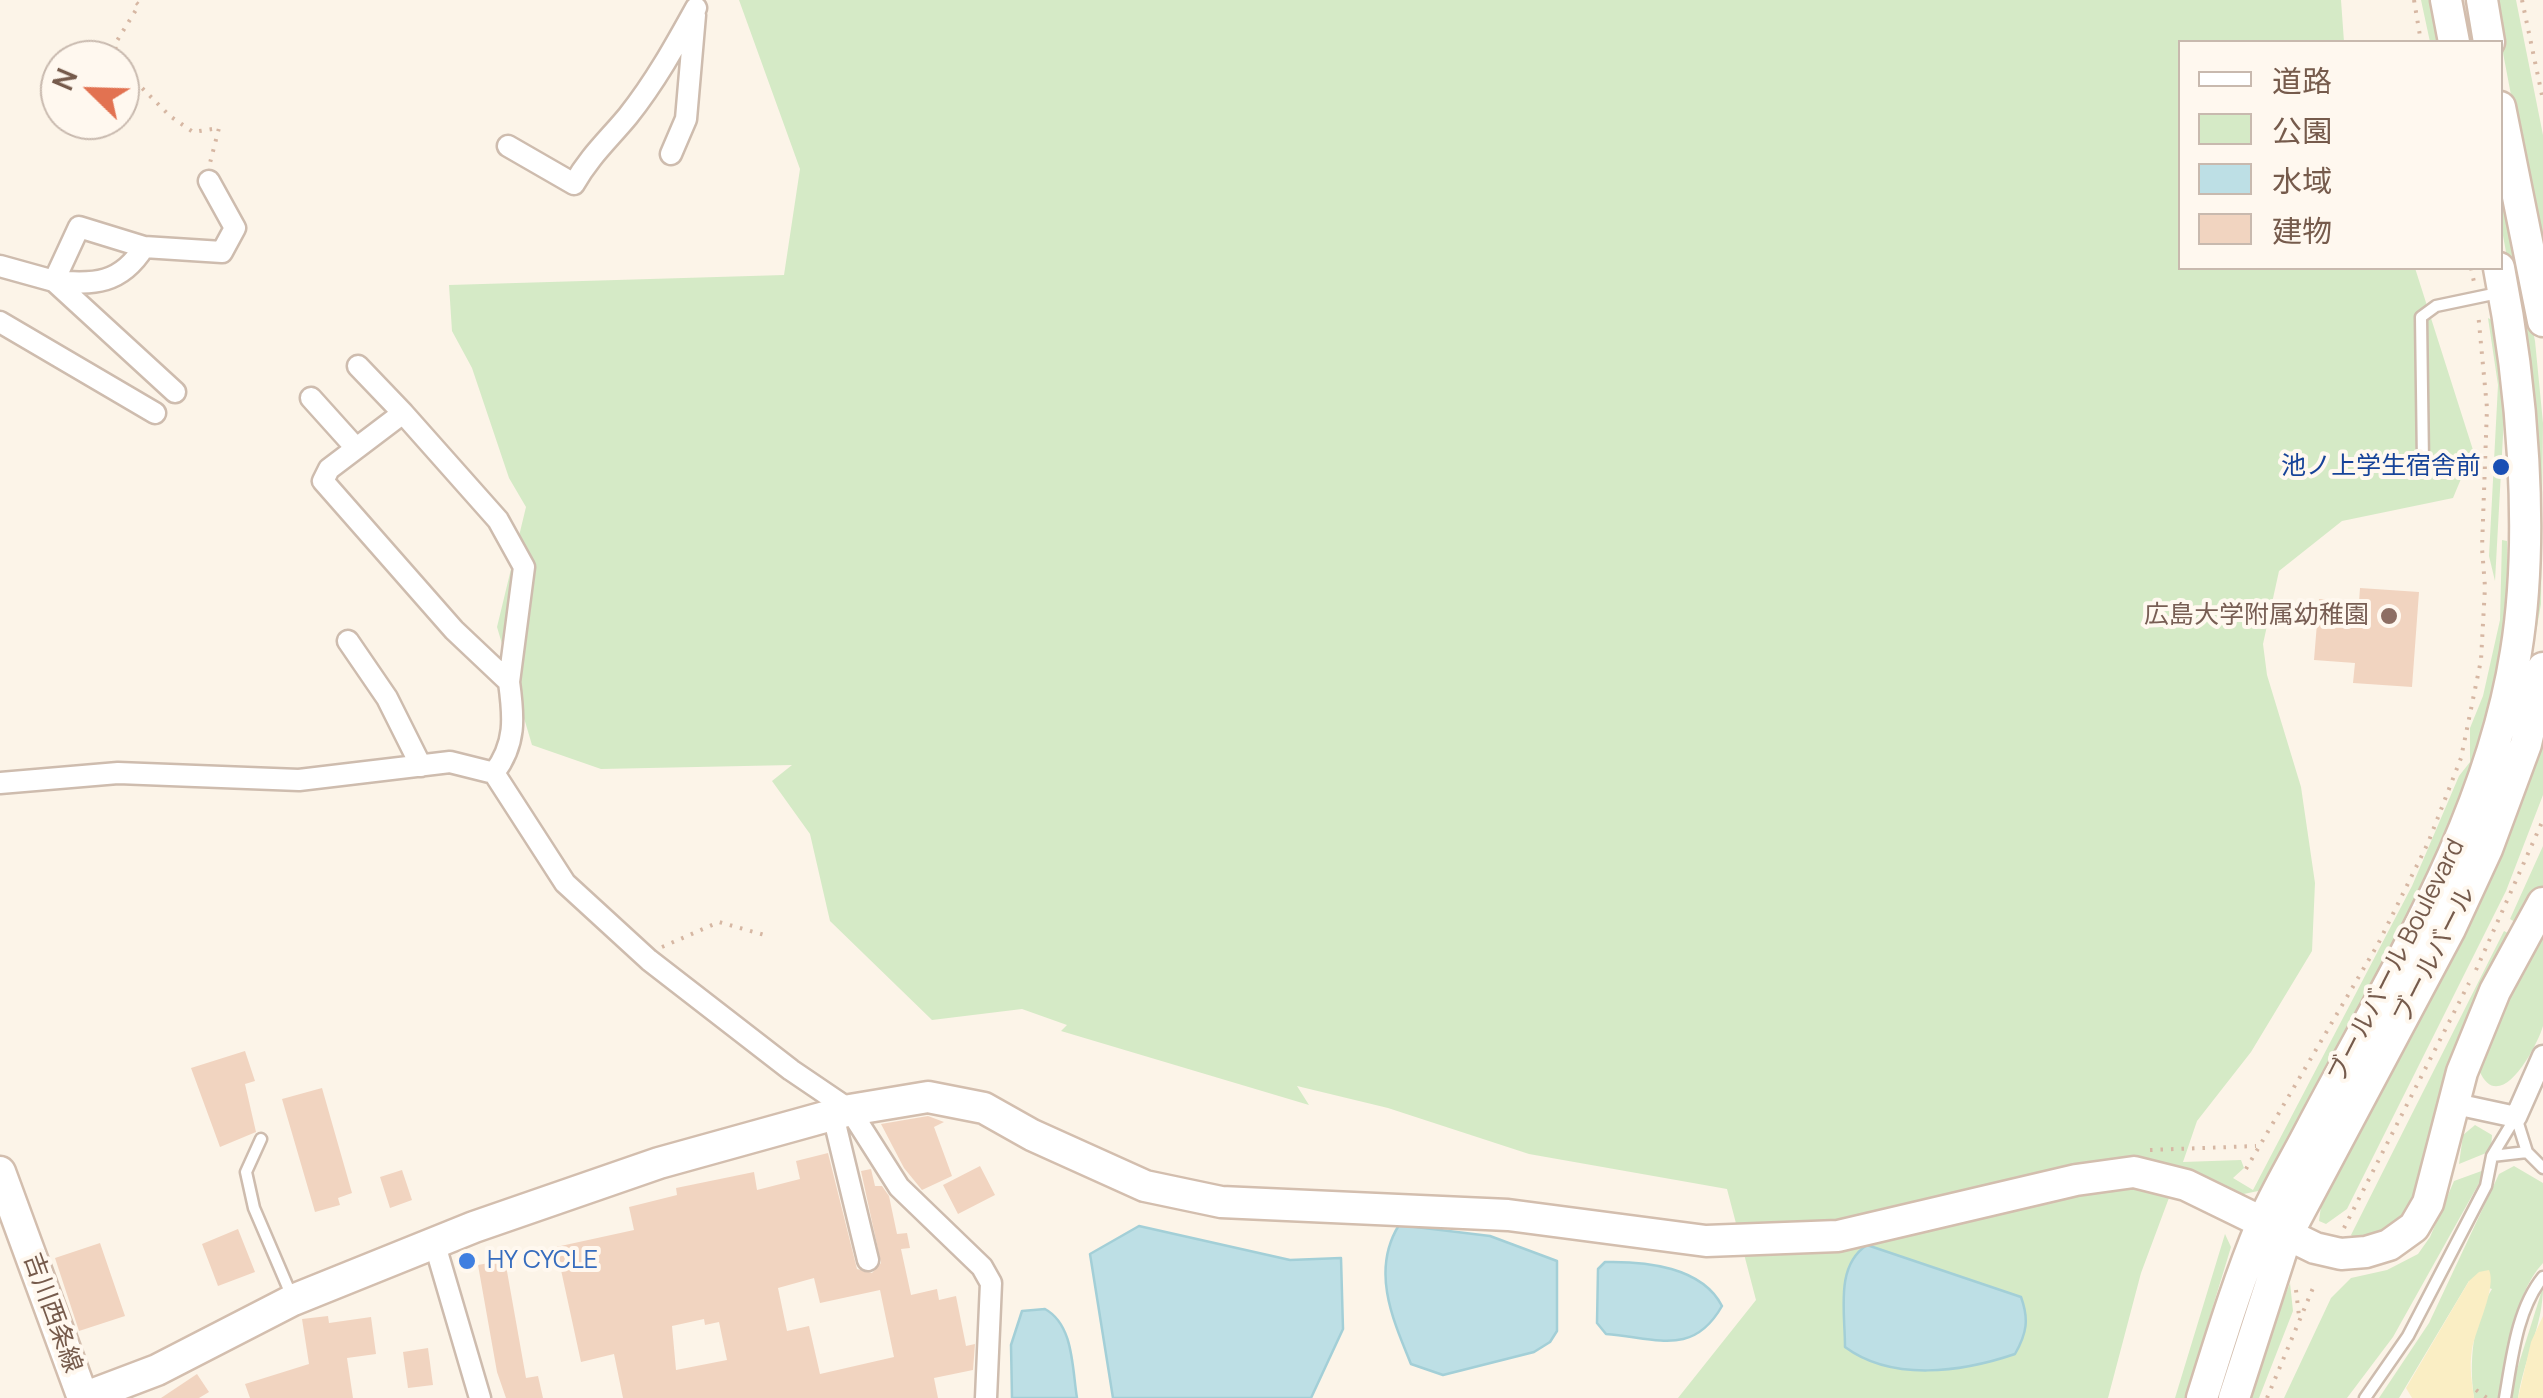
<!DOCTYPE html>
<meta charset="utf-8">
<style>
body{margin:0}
#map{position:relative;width:2543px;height:1398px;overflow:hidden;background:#fcf4e8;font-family:Manrope,"Noto Sans JP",sans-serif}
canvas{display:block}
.legend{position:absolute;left:2178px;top:40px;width:325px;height:230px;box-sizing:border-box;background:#fff8ef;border:2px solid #c8b9ae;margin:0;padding:12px 18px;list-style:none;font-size:30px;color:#765b4c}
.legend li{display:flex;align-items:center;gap:20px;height:50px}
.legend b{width:50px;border:2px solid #c8b9ae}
.north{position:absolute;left:40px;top:40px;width:100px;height:100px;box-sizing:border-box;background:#fff8ef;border:2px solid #c8b9ae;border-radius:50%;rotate:293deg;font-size:28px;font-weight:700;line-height:40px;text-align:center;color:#765b4c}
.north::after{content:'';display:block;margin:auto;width:35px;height:45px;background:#e27251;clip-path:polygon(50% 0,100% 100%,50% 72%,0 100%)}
</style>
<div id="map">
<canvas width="2543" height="1398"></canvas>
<ul class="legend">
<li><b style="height:12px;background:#fff"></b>道路</li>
<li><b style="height:28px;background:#d5eac6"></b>公園</li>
<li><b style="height:28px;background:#bddfe5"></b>水域</li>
<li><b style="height:28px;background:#f1d4c0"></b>建物</li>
</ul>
<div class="north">N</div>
</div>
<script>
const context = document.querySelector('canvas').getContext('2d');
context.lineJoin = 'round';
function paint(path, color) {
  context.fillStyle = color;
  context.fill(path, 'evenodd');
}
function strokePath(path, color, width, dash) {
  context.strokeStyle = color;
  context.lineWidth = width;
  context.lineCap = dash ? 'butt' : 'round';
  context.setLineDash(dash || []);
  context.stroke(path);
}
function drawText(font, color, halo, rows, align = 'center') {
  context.font = font + ' Manrope,"Noto Sans JP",sans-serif';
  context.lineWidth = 8;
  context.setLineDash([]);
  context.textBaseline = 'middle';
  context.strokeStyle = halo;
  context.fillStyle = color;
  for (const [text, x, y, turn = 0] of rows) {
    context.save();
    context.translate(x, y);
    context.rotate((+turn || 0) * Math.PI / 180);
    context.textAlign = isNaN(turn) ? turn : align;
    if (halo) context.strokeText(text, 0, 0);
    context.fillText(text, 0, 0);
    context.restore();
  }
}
const green = new Path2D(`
 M739 0H2341L2344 42H2180V268H2415L2473 450 2453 498 2342 521 2279 571 2263 644 2267 675 2301 787 2315 883 2312 951 2251 1052 2197 1121 2183 1162 2241 1160 2244 1168 2233 1178 2253 1190 2412 886 2459 776 2470 762V728L2483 696 2500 620 2502 540 2507 541C2518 778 2372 991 2263 1190L2234 1196 2176 1179 2141 1273 2108 1398H1678L1756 1300 1727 1189 1529 1154 1388 1108 1297 1086 1309 1105 1061 1031 1067 1025 1022 1009 932 1020 830 921 810 834 772 781 792 765 601 769 532 745 497 627 526 507 509 478 472 368 452 331 449 285 784 275 800 169Z
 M2421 0H2434L2440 42H2430Z
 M2493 0H2516L2543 135V264Z
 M2501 168 2535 341 2543 423 2541 604 2518 734 2394 997 2497 763 2530 380 2501 225Z
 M2488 318 2498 323 2505 399 2495 581 2489 556 2498 385Z
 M2543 738V795L2506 891 2347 1209 2326 1224 2319 1221 2321 1206 2478 906Z
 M2543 846V886L2522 926 2510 919Z
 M2504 931 2514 936 2432 1168 2403 1227 2359 1245 2351 1235Z
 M2543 937C2543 964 2543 1000 2543 1026 2537 1047 2499 1118 2479 1070L2505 1007Z
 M2475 1125 2492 1135 2491 1151 2459 1164 2463 1135Z
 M2514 1166 2543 1183V1263C2511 1298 2511 1354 2498 1398H2474C2469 1364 2472 1321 2492 1289L2469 1281 2399 1398H2379L2429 1323 2499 1174Z
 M2487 1169 2393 1337 2347 1398H2284L2331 1298 2351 1278 2387 1270 2418 1254 2430 1237 2454 1181Z
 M2225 1234 2231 1247 2185 1398H2175Z
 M2290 1283 2293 1311 2259 1398H2245Z
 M2543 1287C2543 1325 2524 1359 2518 1398H2508Z`);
const sand = new Path2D(`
 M2489 1270C2497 1287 2476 1328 2472 1349 2469 1368 2472 1382 2474 1398H2412L2406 1388 2469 1281 2479 1272Z
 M2543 1316V1398H2518L2531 1342Z`);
const water = new Path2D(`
 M1399 1225 1490 1236 1557 1261V1331L1550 1342 1534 1352 1443 1375 1411 1364C1392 1318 1371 1270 1399 1225Z
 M1139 1226 1290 1260 1341 1258 1343 1329 1311 1398H1113L1090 1254Z
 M1867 1245 2021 1297C2029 1319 2027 1333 2015 1354 1962 1372 1892 1382 1845 1347 1845 1311 1835 1266 1867 1245Z
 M1605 1262C1646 1261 1702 1267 1722 1306 1693 1357 1657 1338 1606 1334L1597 1323 1598 1269Z
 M1045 1309C1074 1325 1072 1368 1077 1398H1012L1011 1345 1022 1311Z`);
const building = new Path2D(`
 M2360 588 2419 592 2412 687 2353 683 2355 663 2314 660 2319 599 2359 602Z
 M245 1051 255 1081 245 1084 256 1132 220 1147 191 1068Z
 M322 1088 352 1193 338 1198 340 1205 315 1212 282 1099Z
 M928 1116 944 1122 934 1127 952 1176 922 1190 904 1168 881 1124Z
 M828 1153 857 1269 872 1273 881 1263 861 1171 871 1169 875 1186H882L889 1196 897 1234 907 1233 910 1248 901 1249 911 1295 937 1289 939 1300 956 1296 966 1346 975 1344 973 1370 934 1378 938 1398H623L614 1354 581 1362 556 1247 634 1230 629 1207 677 1195 676 1188 754 1172 757 1190 800 1179 796 1161ZM814 1278 820 1303 880 1290 894 1357 820 1374 809 1326 787 1331 778 1288ZM704 1319 705 1325 719 1322 727 1360 676 1370 672 1326Z
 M980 1166 995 1195 958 1214 943 1185Z
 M402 1170 412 1200 390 1208 380 1177Z
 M238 1229 255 1272 218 1286 202 1244Z
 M100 1243 125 1316 79 1331 55 1258Z
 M505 1260 526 1378 538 1376 543 1398H506L497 1372 478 1265Z
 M328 1316 329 1323 371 1317 376 1354 347 1358 353 1398H250L245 1384 309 1364 302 1319Z
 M428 1348 433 1385 408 1388 403 1352Z
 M197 1374 209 1392 199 1398H161Z`);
const path = new Path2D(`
 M2414 0 2421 42
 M2522 0 2543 100
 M117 60 115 44 139 5 133 0
 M120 66 170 116 193 132 219 128 210 163
 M2471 268 2474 282
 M662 947 719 922 768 936
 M2476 970 2543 820
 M2150 1150 2256 1146
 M2246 1169 2378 944 2428 843 2461 758 2481 660 2485 587 2482 548 2487 408 2478 312
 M2344 1228 2469 983
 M2296 1290 2299 1316
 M2476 1390 2487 1398
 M2267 1398 2313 1288`);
const lane = new Path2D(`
 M2423 463 2421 317 2436 306 2498 293
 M2516 1117 2527 1152 2543 1168
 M261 1139 246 1172 254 1208 293 1299
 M2492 1156 2527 1152
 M2365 1398 2408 1336 2486 1186 2492 1156 2515 1118
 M2505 1398C2512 1358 2517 1309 2543 1277`);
const street = new Path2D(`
 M508 146 574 184C589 157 609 139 628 116 655 82 675 46 696 8
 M671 154 686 119 695 15
 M0 266 54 281 79 227 144 247 222 252 235 228 209 181
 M54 281 175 392
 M54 281C94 285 121 284 144 247
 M0 322 155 413
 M358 366 403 413
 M311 398 356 448
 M403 413 498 520 524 567 509 682 454 630 323 481 329 469Z
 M348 641 387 698 421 766
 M494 773C516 744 514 718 509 682
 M0 783 118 773 299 780 450 762 494 773 565 883 649 960 791 1070 850 1110 899 1187 982 1267 991 1283 986 1398
 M2451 1103 2516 1117 2543 1056
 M833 1115 868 1260
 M435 1245 480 1398`);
const secondary = new Path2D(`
 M2446 0 2454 42
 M2482 0 2489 42
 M2500 107 2543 321
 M0 1172 83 1398
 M83 1398 157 1370 293 1300 474 1227 659 1163 850 1110 928 1097 984 1108 1032 1135 1145 1186 1221 1202 1508 1215 1706 1241 1838 1236 2076 1180 2134 1172 2186 1185 2315 1248 2341 1254 2366 1252 2389 1245 2414 1227 2428 1203 2462 1072 2495 991 2543 903
 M2202 1398C2220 1341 2238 1281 2261 1226 2275 1193 2294 1162 2310 1131 2390 978 2488 826 2516 652 2535 535 2522 384 2499 268
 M2234 1398 2286 1237 2450 929 2487 849 2526 744 2543 668`);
const markers = [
 [2501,467,10,"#1a4fb4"],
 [2389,616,10,"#8d6e63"],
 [467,1261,10,"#3f7fe0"]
];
const transitNames = [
 ["池ノ上学生宿舎前",2481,467]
];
const educationNames = [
 ["広島大学附属幼稚園",2369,616]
];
const streetNames = [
 ["ブールバール",2435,955,-63],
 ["ブールバール Boulevard",2397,961,-63],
 ["吉川西条線",52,1313,70]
];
const shopNames = [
 ["HY CYCLE",487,1261]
];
paint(green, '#d5eac6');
paint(sand, '#faeec4');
paint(water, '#bddfe5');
strokePath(water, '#a3cfd7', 2.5);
paint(building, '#f1d4c0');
strokePath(lane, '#cebcae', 15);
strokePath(street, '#cebcae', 25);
strokePath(secondary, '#d3beae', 35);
strokePath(path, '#d6b7a3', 4, [2.5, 8]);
strokePath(lane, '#fff', 10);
strokePath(street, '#fff', 20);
strokePath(secondary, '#fff', 30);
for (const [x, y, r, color] of markers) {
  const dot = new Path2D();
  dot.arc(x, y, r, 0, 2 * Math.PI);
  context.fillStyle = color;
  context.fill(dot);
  strokePath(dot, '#fff8ef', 4);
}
drawText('25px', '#164399', '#fff8ef', transitNames, 'right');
drawText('25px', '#785e54', '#fff8ef', educationNames, 'right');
drawText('25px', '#765b4c', '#fff8ef', streetNames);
drawText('25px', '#366cbe', '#fff8ef', shopNames, 'left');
</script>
